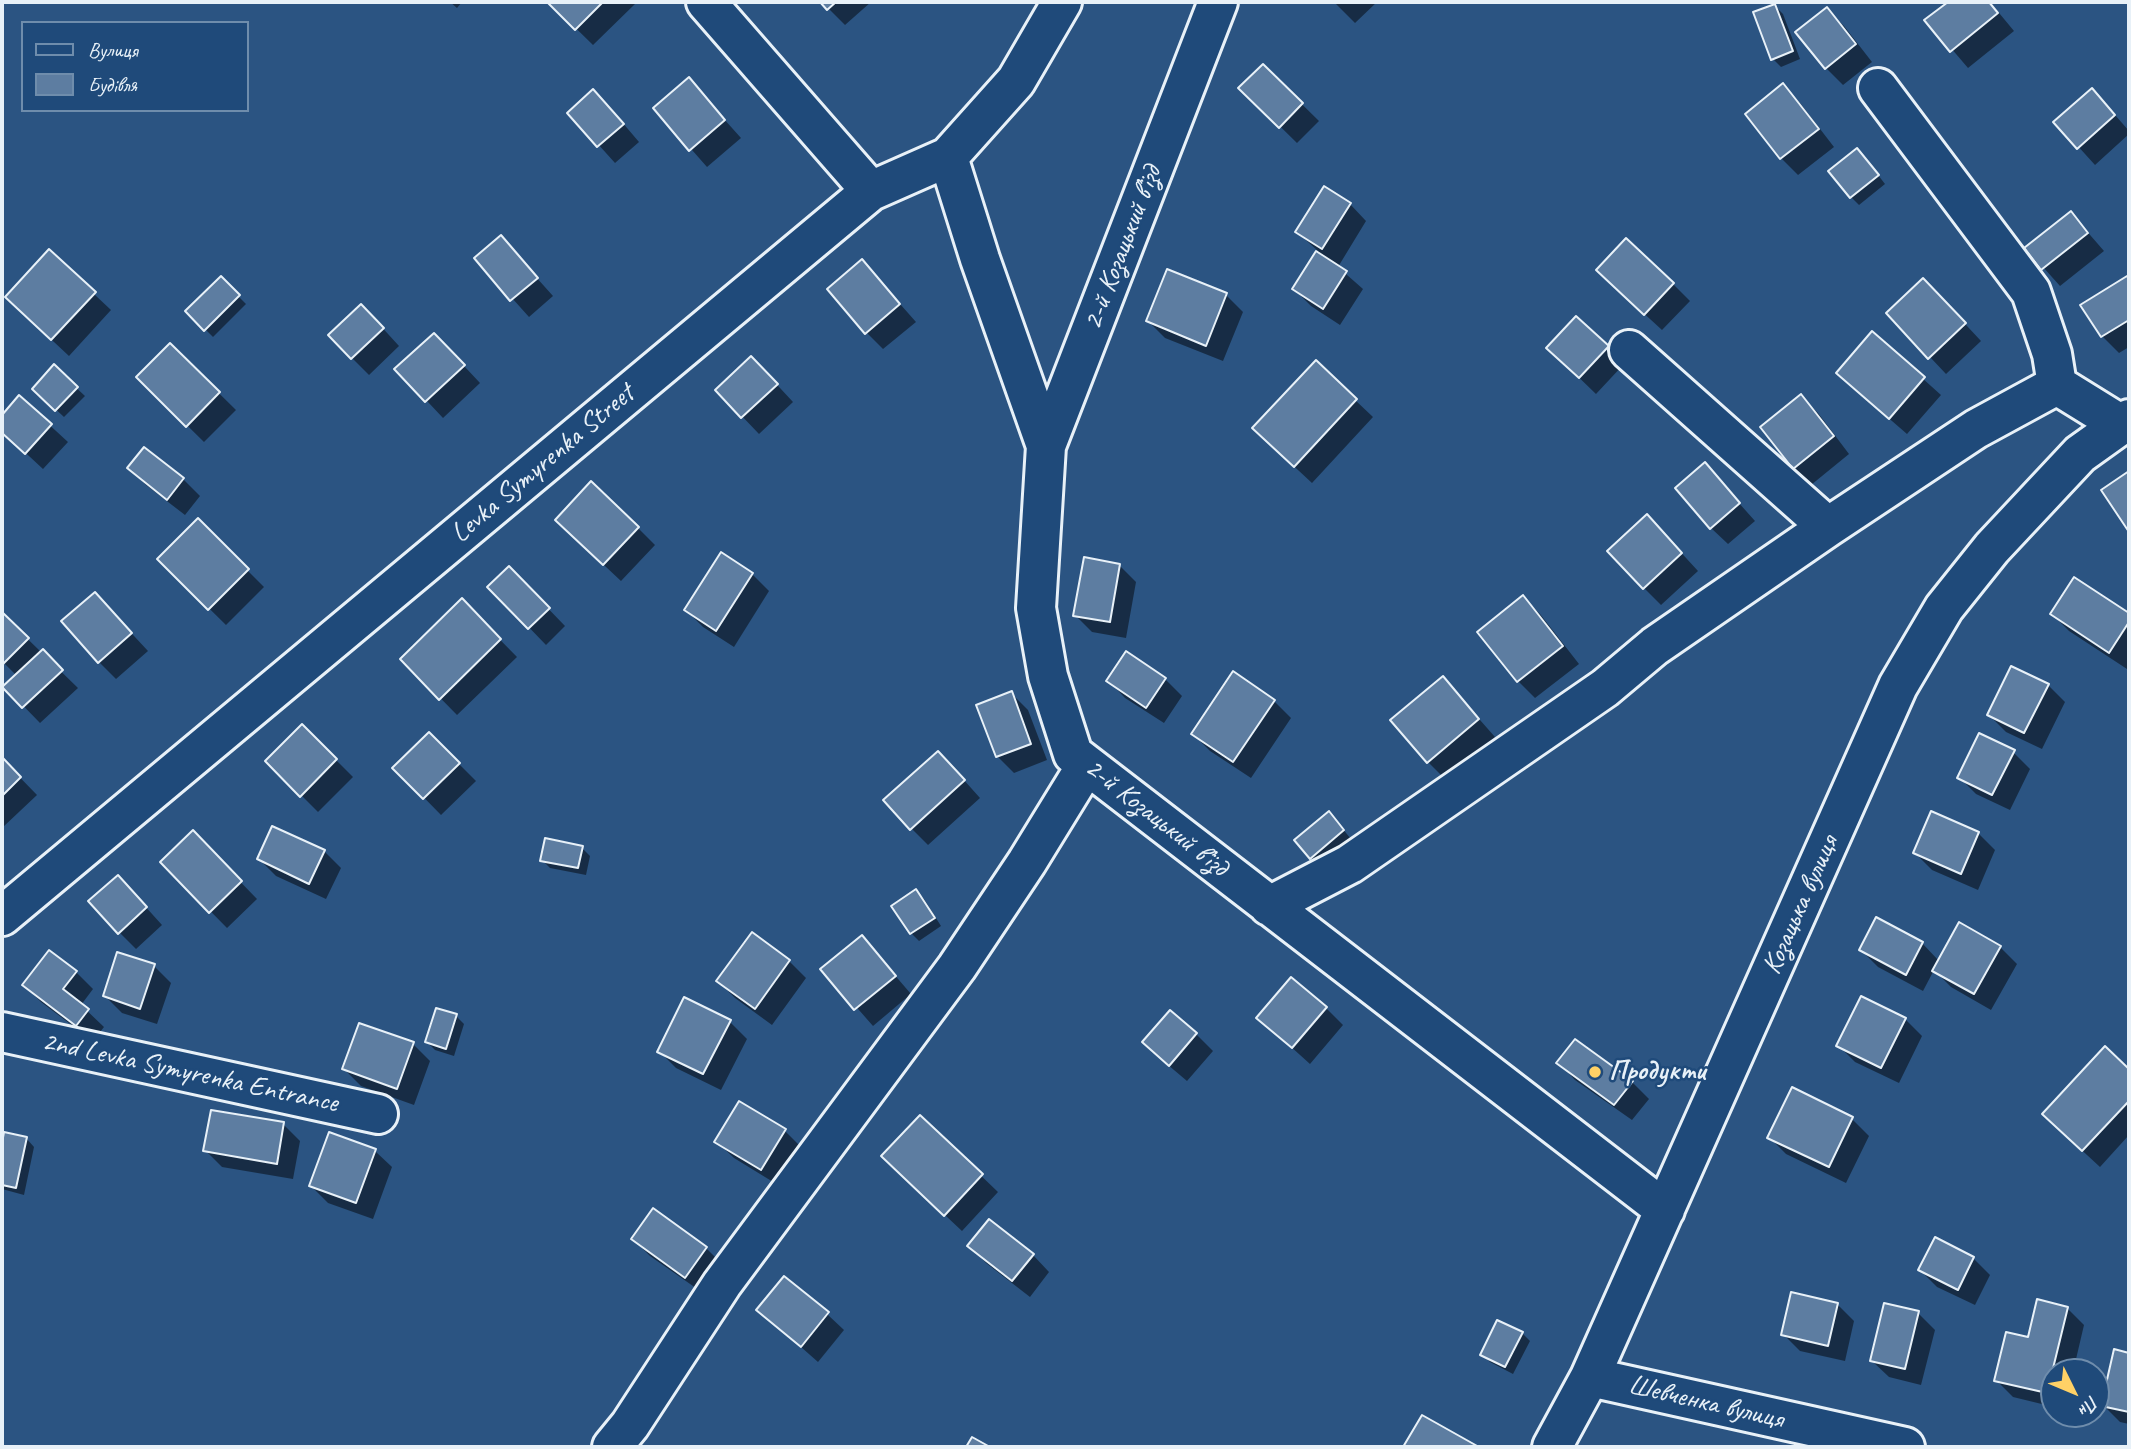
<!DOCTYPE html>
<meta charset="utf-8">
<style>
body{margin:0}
#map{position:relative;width:2131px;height:1449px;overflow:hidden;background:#2b5482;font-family:Caveat,sans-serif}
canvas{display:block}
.frame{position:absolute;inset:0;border:4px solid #e8f1f8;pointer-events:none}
.legend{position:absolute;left:21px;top:21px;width:228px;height:91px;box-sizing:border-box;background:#1f4a7a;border:2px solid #6f8dac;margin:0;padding:9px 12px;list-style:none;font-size:21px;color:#e8f1f8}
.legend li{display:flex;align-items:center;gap:14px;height:35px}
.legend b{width:35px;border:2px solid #6f8dac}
.north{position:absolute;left:2040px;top:1358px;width:70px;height:70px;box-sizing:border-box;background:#1f4a7a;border:2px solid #6f8dac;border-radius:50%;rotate:133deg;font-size:19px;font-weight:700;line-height:28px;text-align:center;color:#e8f1f8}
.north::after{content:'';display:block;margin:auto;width:24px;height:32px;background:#ffd166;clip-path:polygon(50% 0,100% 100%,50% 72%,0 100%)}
</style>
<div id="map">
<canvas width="2131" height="1449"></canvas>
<div class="frame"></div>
<ul class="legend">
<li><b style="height:9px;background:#1f4a7a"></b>Вулиця</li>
<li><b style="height:19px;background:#5d7da1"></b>Будівля</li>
</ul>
<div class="north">Пн</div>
</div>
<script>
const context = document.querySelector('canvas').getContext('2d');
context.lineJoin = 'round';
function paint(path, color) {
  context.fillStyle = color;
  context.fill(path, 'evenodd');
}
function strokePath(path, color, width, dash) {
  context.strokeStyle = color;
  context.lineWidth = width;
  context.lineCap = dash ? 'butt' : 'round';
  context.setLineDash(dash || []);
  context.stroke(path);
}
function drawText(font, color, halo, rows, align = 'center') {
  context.font = font + ' Caveat,sans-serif';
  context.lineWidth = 5;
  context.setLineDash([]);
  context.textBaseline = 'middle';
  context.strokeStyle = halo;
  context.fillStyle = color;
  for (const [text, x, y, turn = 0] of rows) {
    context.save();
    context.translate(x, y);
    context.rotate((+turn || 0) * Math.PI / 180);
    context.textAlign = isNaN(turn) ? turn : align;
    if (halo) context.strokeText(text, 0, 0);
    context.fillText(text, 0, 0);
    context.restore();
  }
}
const shadow = new Path2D(`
 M450 2H462L457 8Z
 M549 2H633L635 4 593 45Z
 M822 2H871L845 25Z
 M1334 2H1377L1355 23Z
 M1950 2H1990L2014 31 1968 68 1927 20Z
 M1775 6 1783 14 1800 59 1781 67 1773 59Z
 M1827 10 1844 26 1872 62 1843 85 1826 68Z
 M1263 66 1319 121 1297 143 1241 88Z
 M689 80 741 138 707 167 655 108Z
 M1783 86 1800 103 1834 147 1798 175 1781 158 1747 114Z
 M610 108 639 142 615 163 570 113Z
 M2109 108 2129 131V134L2095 165 2056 122Z
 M1865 158 1885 184 1859 205 1851 197Z
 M1350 204 1366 221 1338 267 1363 289 1340 325 1311 306 1294 289 1318 251 1297 232Z
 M2071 213 2104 251 2060 286 2026 248Z
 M501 238 553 296 529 317 477 259Z
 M862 261 916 322 883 349 866 332Z
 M2127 278 2129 280V347L2119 353 2102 336Z
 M221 279 246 304 213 337 187 311Z
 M1673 284 1690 301 1662 330 1615 287Z
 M94 294 111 310 69 356 24 314Z
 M1226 295 1243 312 1223 361 1165 338 1148 321Z
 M1940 297 1981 341 1946 374 1930 357Z
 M378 323 399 346 369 375 352 358Z
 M1872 333 1941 395 1907 434 1855 389Z
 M170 345 236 410 204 442 138 377Z
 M1607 347 1624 364 1596 394 1566 365Z
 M451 352 480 383 443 418 397 369Z
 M1316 363 1373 417 1312 483 1271 445Z
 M54 367 85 396 64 417 34 389Z
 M768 375 793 402 759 434 717 390Z
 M19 397 68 442 43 469 2 431V418Z
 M1801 397 1818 413 1849 454 1811 485 1794 468Z
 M144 449 183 479 200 496 185 515 146 485 129 468Z
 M1705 465 1755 521 1728 544 1711 528Z
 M198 521 264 587 226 625 159 559Z
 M638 528 655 545 621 581 574 537Z
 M1664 534 1698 571 1661 605 1644 588Z
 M1119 565 1136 582 1126 638 1092 632 1075 615Z
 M509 568 565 626 546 645 490 587Z
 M752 574 769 591 734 647 703 627 686 610Z
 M2075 579 2129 615V665L2127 669 2069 631 2052 614Z
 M95 594 148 651 116 679 99 662Z
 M1523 597 1540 614 1579 664 1535 698 1518 681 1480 632Z
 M462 601 517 657 457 715 402 659Z
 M2 614 78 688 40 723 5 687 17 676 2 661Z
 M1443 678 1495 737 1445 779 1428 762Z
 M1165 679 1182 696 1164 723 1125 698 1109 681Z
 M2048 685 2065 702 2042 749 2006 732 1989 715Z
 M1011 693 1028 710 1047 760 1014 773 997 756Z
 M1274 701 1291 718 1251 778 1210 751 1193 734Z
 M302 726 353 777 318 812 267 761Z
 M429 734 476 781 441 815 395 768Z
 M2013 752 2030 769 2010 810 1976 794 1959 777Z
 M2 759 37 795 2 828Z
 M955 770 980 798 928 845 911 828Z
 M1337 822 1351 839 1319 866 1311 858Z
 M193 833 257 899 227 928 162 862Z
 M1978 833 1995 850 1978 890 1932 870 1915 853Z
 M582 848 590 856 586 875 550 868 542 860Z
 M324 851 341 868 326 899 276 876 259 859Z
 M916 891 924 899 941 926 919 941 911 933Z
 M134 894 162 925 136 949 119 932Z
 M752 934 789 961 806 978 772 1025 735 998 718 981Z
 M862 937 911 994 873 1026 823 969Z
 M1922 943 1939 961 2000 947 2017 964 1991 1010 1951 987 1934 970 1923 991 1878 967 1861 950Z
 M49 952 76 972 93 989 81 1005 104 1027 93 1041 41 1002 24 985Z
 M154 966 171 983 157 1024 122 1013 105 996Z
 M1326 1008 1343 1025 1310 1064 1259 1018Z
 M456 1016 464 1024 454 1056 435 1050 427 1042Z
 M1905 1019 1922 1036 1899 1083 1855 1062 1838 1045Z
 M730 1022 747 1039 721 1090 676 1068 659 1051Z
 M1196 1034 1213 1051 1187 1081 1161 1059Z
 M413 1044 430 1061 414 1105 361 1086 344 1069Z
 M2105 1049 2129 1071V1135L2100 1167 2061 1131Z
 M1559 1063 1632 1082 1649 1099 1632 1120 1575 1080Z
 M920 1117 998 1192 962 1231 900 1173Z
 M1852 1119 1869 1136 1846 1183 1786 1154 1769 1137Z
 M283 1124 300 1141 293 1179 222 1167 205 1150Z
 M784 1130 801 1147 778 1185 734 1158 717 1142Z
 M5 1134 26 1138 34 1147 24 1195 2 1189V1151Z
 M375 1151 392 1167 373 1219 328 1203 311 1186Z
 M633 1239 706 1248 723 1265 703 1293 650 1256Z
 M970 1246 1033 1255 1049 1272 1030 1297 986 1263Z
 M1973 1258 1990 1275 1975 1305 1937 1287 1920 1270Z
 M1837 1304 1854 1321 1845 1361 1800 1351 1783 1334Z
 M2067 1308 2084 1325 2073 1372H2054V1407L2013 1397 1996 1380 2029 1339Z
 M759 1310 827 1314 844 1330 818 1362Z
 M1918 1313 1935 1330 1921 1385 1889 1377 1872 1361Z
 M1522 1333 1530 1341 1513 1374 1490 1362 1482 1354Z
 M2116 1352 2129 1355V1424L2120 1422 2103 1405Z`);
const building = new Path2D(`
 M547 2H603L575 30Z
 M820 2H836L827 10Z
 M1948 2H1989L1998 13 1950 52 1924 20Z
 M1775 4 1793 51 1771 60 1753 12Z
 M1827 7 1856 44 1825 69 1795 32Z
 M1263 64 1303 103 1279 128 1238 88Z
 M689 77 725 120 689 151 653 108Z
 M1783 83 1819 129 1780 159 1745 114Z
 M2092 88 2115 115 2077 149 2053 122Z
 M593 89 624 124 597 147 567 113Z
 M1857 148 1879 175 1850 198 1828 171Z
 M1324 186 1351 203 1322 249 1295 232Z
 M2071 211 2088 233 2041 270 2024 248Z
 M501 235 538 278 510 301 474 258Z
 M1626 238 1674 283 1644 315 1596 270Z
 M49 249 96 292 51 340 5 297Z
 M1316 251 1347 271 1323 309 1292 289Z
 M862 259 900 304 865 334 827 289Z
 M1167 269 1227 293 1206 346 1146 321Z
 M221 276 240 295 204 331 185 311Z
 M2127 276 2129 279V320L2101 337 2080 305Z
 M1923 278 1966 323 1928 359 1886 313Z
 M361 304 384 328 351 359 328 335Z
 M1576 316 1609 346 1579 378 1546 348Z
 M1872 331 1925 377 1889 419 1836 373Z
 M434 333 465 365 425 402 394 369Z
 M170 343 220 392 186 427 136 377Z
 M751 356 778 384 741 418 715 390Z
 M1316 360 1357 399 1294 467 1252 428Z
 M54 364 78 387 55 411 32 389Z
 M1801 394 1834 436 1793 469 1760 427Z
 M19 395 52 424 25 454 2 433V415Z
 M144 447 184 478 167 500 127 468Z
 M1705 462 1740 503 1710 529 1675 488Z
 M2129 471V532L2101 490Z
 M591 481 639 527 603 565 555 520Z
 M1647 514 1682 553 1643 589 1607 551Z
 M198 518 249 569 208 610 157 559Z
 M721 552 753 573 716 631 684 610Z
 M1084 557 1120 564 1110 622 1073 616Z
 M509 566 550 608 528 629 487 587Z
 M2074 577 2129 613V622L2109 653 2050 614Z
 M95 592 132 633 98 663 61 621Z
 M1523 595 1563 646 1517 682 1477 632Z
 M462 598 501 639 439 700 400 659Z
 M2 612 29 638 3 664 2 663Z
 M43 649 63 670 22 708 2 687Z
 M1126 651 1166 678 1146 708 1106 681Z
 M2011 666 2049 684 2024 733 1987 715Z
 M1233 671 1275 700 1233 762 1191 734Z
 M1443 676 1479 719 1427 763 1390 720Z
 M1012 691 1031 744 996 757 976 705Z
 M302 724 337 759 300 797 265 761Z
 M429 732 460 763 423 799 392 768Z
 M1979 733 2015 750 1992 795 1957 778Z
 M938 751 965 780 910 830 883 800Z
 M2 757 21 777 2 796Z
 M1329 811 1344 830 1310 859 1294 840Z
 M1931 811 1979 832 1961 874 1913 853Z
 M272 826 325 850 309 884 257 859Z
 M193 830 242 881 209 913 160 862Z
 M545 838 583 846 578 868 540 861Z
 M118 875 147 907 118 934 88 901Z
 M916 889 935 918 910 934 891 906Z
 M1876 917 1923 942 1906 975 1859 950Z
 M1959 922 2001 946 1974 994 1932 971Z
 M752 932 790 960 755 1009 716 981Z
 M862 935 896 976 854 1010 820 969Z
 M49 950 77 971 63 989 89 1009 76 1026 22 985Z
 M117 952 155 964 140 1009 103 996Z
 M1291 977 1327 1007 1292 1048 1256 1018Z
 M1861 996 1906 1018 1881 1068 1836 1046Z
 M684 997 731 1020 703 1074 657 1052Z
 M436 1008 457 1014 446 1049 425 1042Z
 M1170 1010 1197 1033 1169 1066 1142 1042Z
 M359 1023 414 1042 397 1089 342 1069Z
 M1575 1039 1633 1081 1614 1105 1556 1063Z
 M2105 1046 2129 1069V1101L2082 1151 2042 1114Z
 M1792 1087 1853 1117 1829 1167 1767 1138Z
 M739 1101 786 1129 761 1170 714 1142Z
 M211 1110 284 1122 277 1164 203 1151Z
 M920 1115 983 1174 944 1216 881 1156Z
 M4 1132 27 1137 16 1188 2 1185V1143Z
 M329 1132 376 1149 356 1203 309 1186Z
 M653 1208 707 1247 685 1278 631 1239Z
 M989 1219 1034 1254 1012 1281 967 1246Z
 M1935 1237 1974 1257 1958 1290 1918 1270Z
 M784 1276 829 1312 801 1347 756 1310Z
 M1791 1292 1838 1303 1828 1346 1781 1335Z
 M2037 1299 2068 1307 2047 1393 1994 1381 2006 1332 2028 1337Z
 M1884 1303 1919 1311 1905 1369 1870 1361Z
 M1497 1320 1523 1332 1505 1367 1480 1355Z
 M2114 1349 2129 1353V1412L2101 1406Z
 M1422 1415 1479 1447H1403Z
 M972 1437 990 1447H966Z`);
const minor = new Path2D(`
 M706 2 871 191
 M1218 2 1046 446 1036 608 1048 676 1073 754 1665 1210
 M1878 88 2031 292 2052 354 2057 385
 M948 157 980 259 1046 446
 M1629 350 1828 527
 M1269 906 1350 864 1605 688 1655 646 1828 527 1976 429 2057 385 2120 424
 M2 916 871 191 948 157 1016 81 1062 2
 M2 1032 378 1114
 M1590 1377 1905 1447
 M612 1447 630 1425 722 1284 957 967 1027 862 1086 766
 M1552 1447 1590 1377 1898 686 1944 608 1992 548 2080 454 2129 419`);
const markers = [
 [1595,1072,7,"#ffd166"]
];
const streetNames = [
 ["2-й Козацький в’їзд",1123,248,-69],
 ["Levka Symyrenka Street",543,464,-40],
 ["2-й Козацький в’їзд",1156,818,38],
 ["Козацька вулиця",1801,905,-66],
 ["2nd Levka Symyrenka Entrance",190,1073,12],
 ["Шевченка вулиця",1706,1403,13]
];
const poiNames = [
 ["Продукти",1609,1072]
];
paint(shadow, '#0007');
paint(building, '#5d7da1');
strokePath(building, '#e8f1f8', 2);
strokePath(minor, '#e8f1f8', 44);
strokePath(minor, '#1f4a7a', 38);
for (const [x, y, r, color] of markers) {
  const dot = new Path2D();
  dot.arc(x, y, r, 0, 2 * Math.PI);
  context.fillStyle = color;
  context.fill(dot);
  strokePath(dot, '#1f4a7a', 2.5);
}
drawText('28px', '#e8f1f8', '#1f4a7a', streetNames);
drawText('bold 28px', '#e8f1f8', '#1f4a7a', poiNames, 'left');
</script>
